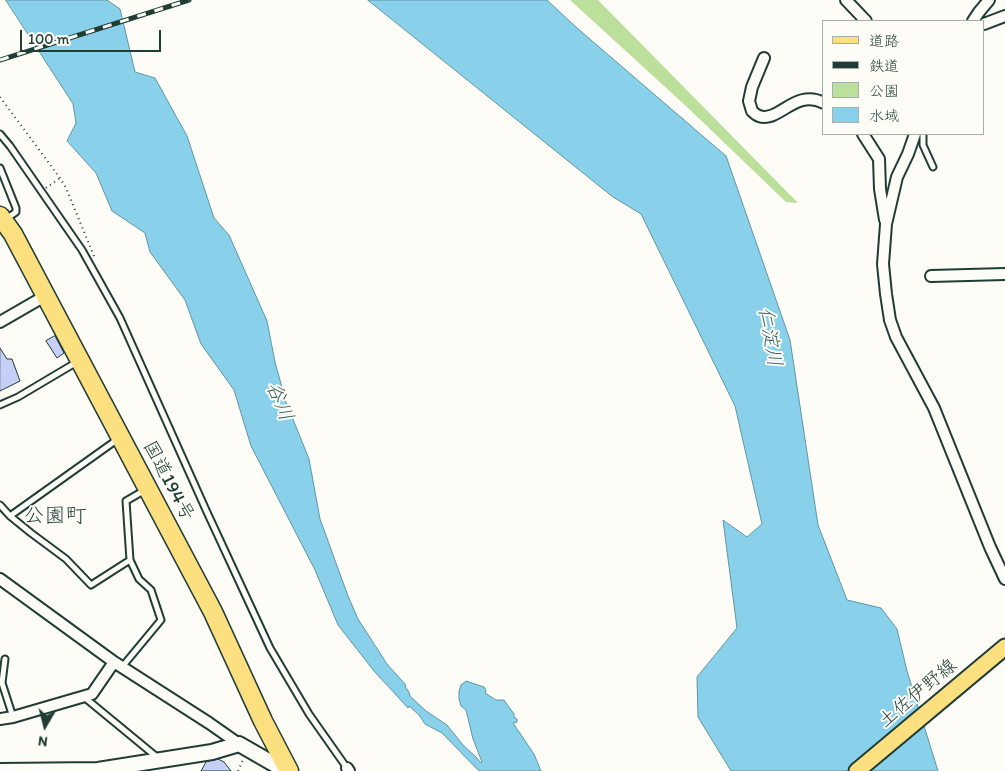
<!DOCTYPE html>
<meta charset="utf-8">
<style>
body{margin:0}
#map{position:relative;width:1005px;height:771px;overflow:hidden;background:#fdfcf7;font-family:Itim,"Klee One",sans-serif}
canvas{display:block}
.legend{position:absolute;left:822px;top:20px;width:162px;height:115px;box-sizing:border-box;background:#fdfcf7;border:1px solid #a4b0a9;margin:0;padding:6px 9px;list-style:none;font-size:15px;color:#1f3d34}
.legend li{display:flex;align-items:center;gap:10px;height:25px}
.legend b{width:25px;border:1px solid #a4b0a9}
.north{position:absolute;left:20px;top:701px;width:50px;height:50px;-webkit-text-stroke:4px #fdfcf7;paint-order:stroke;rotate:188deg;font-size:14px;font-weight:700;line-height:20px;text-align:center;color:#1f3d34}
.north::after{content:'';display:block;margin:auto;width:18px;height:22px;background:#1f3d34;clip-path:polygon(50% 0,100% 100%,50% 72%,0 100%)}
.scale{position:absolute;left:20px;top:30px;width:141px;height:22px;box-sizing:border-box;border:2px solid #1f3d34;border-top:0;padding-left:6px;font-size:15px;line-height:18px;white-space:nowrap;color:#1f3d34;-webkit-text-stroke:4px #fdfcf7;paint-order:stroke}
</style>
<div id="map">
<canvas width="1005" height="771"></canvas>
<ul class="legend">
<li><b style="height:6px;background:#fce080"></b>道路</li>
<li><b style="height:6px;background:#1f3d34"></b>鉄道</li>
<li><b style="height:14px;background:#bce09b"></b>公園</li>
<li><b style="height:14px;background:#89d1ea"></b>水域</li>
</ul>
<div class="north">N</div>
<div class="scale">100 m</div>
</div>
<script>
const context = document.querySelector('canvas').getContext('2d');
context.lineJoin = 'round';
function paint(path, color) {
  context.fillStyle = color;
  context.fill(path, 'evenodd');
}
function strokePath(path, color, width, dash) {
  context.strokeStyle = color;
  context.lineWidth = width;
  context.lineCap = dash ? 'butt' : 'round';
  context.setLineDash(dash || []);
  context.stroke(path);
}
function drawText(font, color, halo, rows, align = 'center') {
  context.font = font + ' Itim,"Klee One",sans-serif';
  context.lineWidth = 4;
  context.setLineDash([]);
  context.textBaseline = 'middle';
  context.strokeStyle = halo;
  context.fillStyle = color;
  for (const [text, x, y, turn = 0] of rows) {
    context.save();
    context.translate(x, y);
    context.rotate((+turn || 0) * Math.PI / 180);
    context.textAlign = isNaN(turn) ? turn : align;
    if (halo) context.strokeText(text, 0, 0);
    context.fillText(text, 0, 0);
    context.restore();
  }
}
const green = new Path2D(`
 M570 0H598L798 203 786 202 687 107Z`);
const water = new Path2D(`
 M6 0H107L120 9 135 72 155 78 187 136 214 218 229 235 267 321 275 362 286 402 309 459 320 519 348 596 358 619 387 664 405 684C405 689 410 691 410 696L426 711 447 725 463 745 476 757 481 763 482 762 473 739 466 710 461 706 459 699V691L461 685 466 681 484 687 486 690 485 693 496 700H504L514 714V717L517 719V722L513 723 534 754 541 771H480L478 770 442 733 425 724 419 715 409 706 408 708 374 671 338 625 315 570 251 446 234 390 201 344 185 300 150 252 145 233 112 211 96 173 67 141 76 123 73 104Z
 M368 0H547L577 28 726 156 790 340 818 525 847 600 881 608 897 629 907 671 938 771H731L698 717 697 677 737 628 723 520 747 537 762 524 735 406 641 214 613 197Z`);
const building = new Path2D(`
 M55 336 64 353 57 358 46 341Z
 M0 348 7 359H12L20 381 0 391Z
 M218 759 224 762 231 771H201L206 762Z`);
const path = new Path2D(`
 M0 97 60 178 66 188 94 256
 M46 188 60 178
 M238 771 243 760`);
const lane = new Path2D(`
 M0 134 10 146 82 250 120 318 206 510 270 648 309 714 347 768
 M923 134V145L933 167
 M0 168 16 208V212L6 219
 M0 405 18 397 77 362
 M0 505 10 516 31 533 66 559 91 585 130 560 126 501 145 490
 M10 516 118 439
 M5 659 2 683 13 717
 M122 667 161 620 151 590 139 579 130 560
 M84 697 158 758`);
const street = new Path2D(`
 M846 0 866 21
 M973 21 979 12 989 0
 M984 24 1005 16
 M764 58 752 87 749 101 752 111C754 113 756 115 759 116 779 123 795 88 824 103
 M863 134 879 159 880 189 885 220
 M915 134 908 154 897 177 886 224 883 264 886 294 890 320 896 337 934 408 990 547 1005 579
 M931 276 1005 274
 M0 322 45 296
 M0 579 114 662 209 723 239 744
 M0 719 13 717 92 694 114 662
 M347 768 349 771`);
const secondary = new Path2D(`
 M0 771 98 770 212 752 239 744 286 771`);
const primary = new Path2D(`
 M857 771 1005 647`);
const highway = new Path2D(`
 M0 216 13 234 213 612 263 721 289 771`);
const rail = new Path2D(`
 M0 60 189 0`);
const streetNames = [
 ["国道194号",168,481,62],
 ["土佐伊野線",918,694,-40]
];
const waterNames = [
 ["仁淀川",769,337,80],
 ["谷川",279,402,68]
];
const quarterNames = [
 ["公園町",55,517]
];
paint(green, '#bce09b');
paint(water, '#89d1ea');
strokePath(water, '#5f96a1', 1);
paint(building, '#c6cff6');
strokePath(building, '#1f3d34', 1);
strokePath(lane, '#1f3d34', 9);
strokePath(street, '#1f3d34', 14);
strokePath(secondary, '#1f3d34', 18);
strokePath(primary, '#1f3d34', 19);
strokePath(highway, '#1f3d34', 21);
strokePath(path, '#1f3d34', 2, [1, 4]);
strokePath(lane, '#fdfcf7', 5);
strokePath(street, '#fdfcf7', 10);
strokePath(secondary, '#fdfcf7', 14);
strokePath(primary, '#fce080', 15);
strokePath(highway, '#fce080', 18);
strokePath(rail, '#1f3d34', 5);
strokePath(rail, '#fdfcf7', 3, [9]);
drawText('19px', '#1f3d34', '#fdfcf7', streetNames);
drawText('italic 20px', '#3a6262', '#fdfcf7', waterNames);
drawText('21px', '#1f3d34', '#fdfcf7', quarterNames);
</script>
